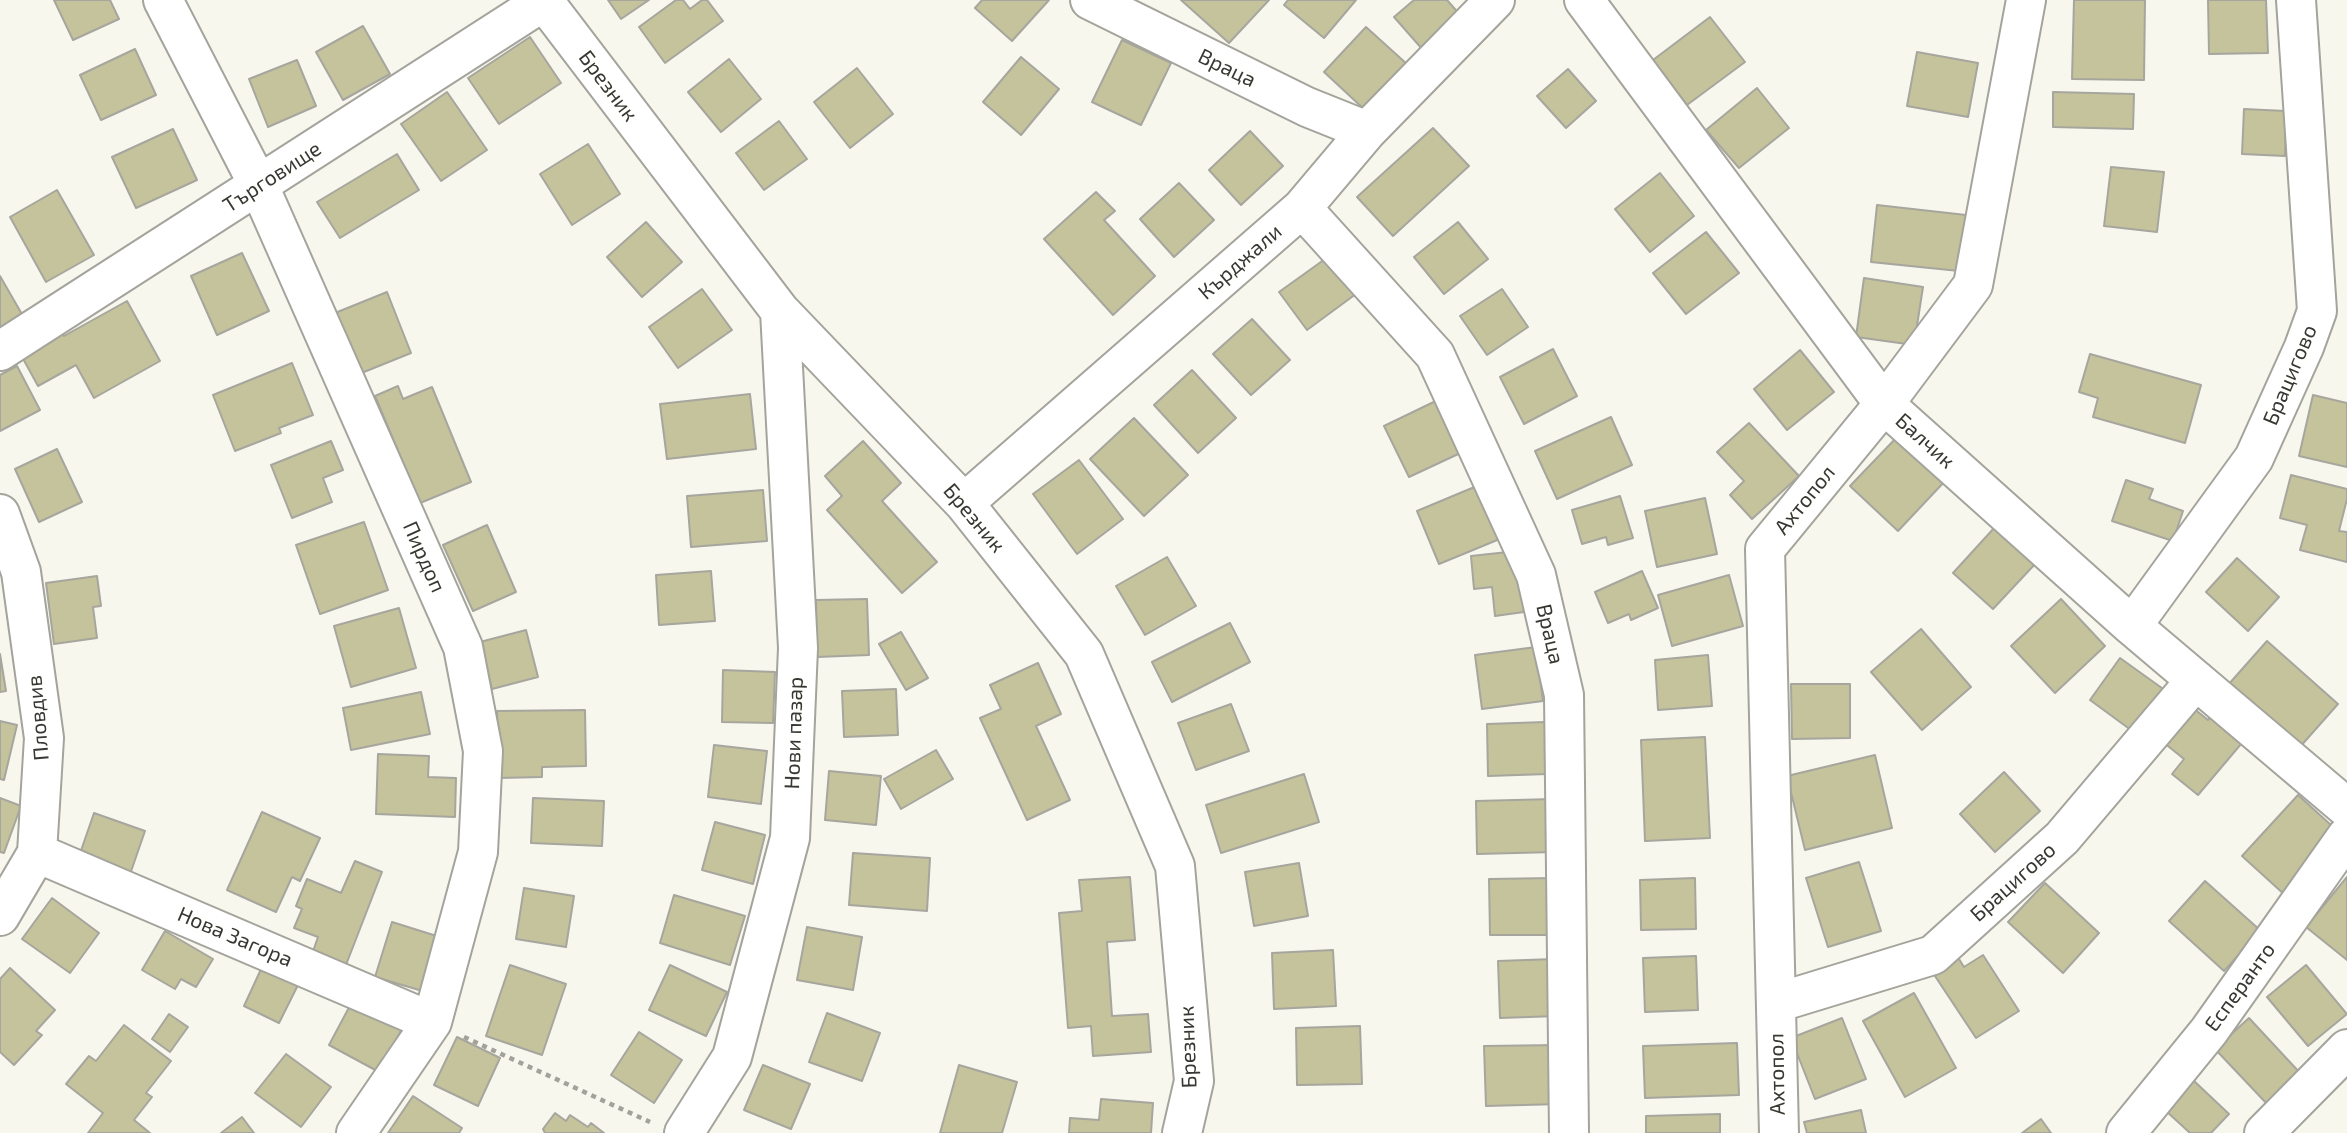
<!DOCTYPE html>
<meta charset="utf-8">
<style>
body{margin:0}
canvas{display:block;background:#f7f7ee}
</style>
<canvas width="2347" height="1133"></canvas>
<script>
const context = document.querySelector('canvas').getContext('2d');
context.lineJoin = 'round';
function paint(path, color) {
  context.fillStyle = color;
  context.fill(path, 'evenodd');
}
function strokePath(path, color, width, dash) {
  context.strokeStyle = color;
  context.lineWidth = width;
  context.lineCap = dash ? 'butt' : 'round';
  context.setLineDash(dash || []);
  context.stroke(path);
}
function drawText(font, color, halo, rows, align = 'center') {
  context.font = font + ' "Exo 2",sans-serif';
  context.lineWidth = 5;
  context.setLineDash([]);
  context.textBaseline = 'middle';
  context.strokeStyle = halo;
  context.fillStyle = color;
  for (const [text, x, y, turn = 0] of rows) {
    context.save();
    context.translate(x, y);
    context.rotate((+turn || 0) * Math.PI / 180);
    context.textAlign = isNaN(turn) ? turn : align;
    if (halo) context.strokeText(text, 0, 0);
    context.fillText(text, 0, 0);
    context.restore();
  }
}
const building = new Path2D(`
 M54 0H110L119 19 73 40Z
 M608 0H649L621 19Z
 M676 0H683L690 9 702 0H707L723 21 665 63 639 27Z
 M982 0H1049L1012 41 975 8Z
 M1181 0H1269L1229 43Z
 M1288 0H1356L1324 38 1284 5Z
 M1414 0H1447L1462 17 1423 50 1394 17Z
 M2074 0H2145L2144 80 2072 79Z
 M2208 0H2266L2268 53 2209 54Z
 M1710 17 1745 62 1687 105 1653 60Z
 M363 26 390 74 343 100 316 52Z
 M1366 27 1408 65 1366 111 1324 72Z
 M530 37 561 83 499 124 468 78Z
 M1122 40 1171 63 1141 125 1092 102Z
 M135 49 156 95 101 120 80 75Z
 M1917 52 1978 63 1968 117 1907 106Z
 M1021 57 1059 89 1021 135 983 102Z
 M729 59 761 99 721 132 688 92Z
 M297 60 316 106 268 127 249 79Z
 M857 68 893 114 850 148 814 102Z
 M1568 69 1596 101 1566 128 1537 96Z
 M1757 88 1789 128 1739 168 1706 130Z
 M447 92 487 150 441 181 401 124Z
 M2053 92 2134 94 2133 129 2053 127Z
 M2244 109 2286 111 2285 156 2242 154Z
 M779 121 807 159 764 190 736 153Z
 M1433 128 1469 166 1393 236 1357 197Z
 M173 129 197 180 136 208 112 157Z
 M1250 131 1283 166 1241 205 1209 170Z
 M588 144 620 194 572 225 540 174Z
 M397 154 419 190 340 238 317 202Z
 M2111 167 2164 172 2157 232 2104 226Z
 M1660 173 1694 216 1650 252 1615 209Z
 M1179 183 1214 220 1174 257 1140 219Z
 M57 190 94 255 46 282 10 217Z
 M1096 192 1115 211 1104 220 1155 276 1113 315 1044 239Z
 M1877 205 1966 215 1959 271 1871 262Z
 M646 222 682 262 642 297 607 257Z
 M1458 222 1488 259 1444 294 1414 257Z
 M1706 232 1739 273 1686 314 1653 273Z
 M242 253 269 311 217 335 191 276Z
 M1332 254 1360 291 1307 330 1279 292Z
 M0 276 23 316 0 330Z
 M1864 278 1923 287 1914 345 1856 337Z
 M702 289 732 330 678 368 649 327Z
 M1502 289 1528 327 1487 355 1460 316Z
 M387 292 411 353 359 374 335 313Z
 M127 301 160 361 94 398 76 365 38 386 21 355 62 332 64 336Z
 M1252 319 1290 360 1251 395 1213 354Z
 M1553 349 1577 396 1524 424 1500 377Z
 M1800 350 1834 392 1787 430 1754 389Z
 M2090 354 2201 385 2185 443 2093 417 2098 398 2079 392Z
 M292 363 313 415 279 428 281 433 235 451 213 395Z
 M17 366 40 410 0 431V375Z
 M1192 370 1236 418 1198 453 1154 405Z
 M398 386 403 399 432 387 471 482 420 503 375 396Z
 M750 394 756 449 667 459 660 404Z
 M2313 395 2347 403V467L2299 456Z
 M1444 397 1469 449 1409 477 1384 426Z
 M1611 417 1632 465 1557 499 1535 451Z
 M1134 418 1188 475 1144 516 1090 459Z
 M1749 423 1799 476 1752 519 1730 495 1744 481 1717 452Z
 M1898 436 1946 480 1898 531 1850 486Z
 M331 441 343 470 323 478 332 502 292 518 271 465Z
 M863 441 901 483 882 501 937 562 902 593 827 510 842 496 825 476Z
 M57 449 82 502 39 522 15 469Z
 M1079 460 1123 519 1077 554 1033 494Z
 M2291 475 2347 489V499L2339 531 2347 532V562L2300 550 2307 525 2280 518Z
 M2126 480 2153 489 2149 499 2183 511 2173 541 2112 521Z
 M1484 483 1507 536 1439 564 1417 511Z
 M763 490 767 541 691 547 687 496Z
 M1620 496 1633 538 1608 545 1606 537 1582 544 1572 510Z
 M1705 498 1717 554 1657 567 1645 511Z
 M364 522 388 590 320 614 296 545Z
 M487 525 516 592 473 611 443 545Z
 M1995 527 2036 563 1993 609 1953 573Z
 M1517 551 1524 612 1495 616 1492 587 1474 589 1471 556Z
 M1167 557 1196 606 1145 635 1116 586Z
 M2237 558 2279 597 2248 631 2206 592Z
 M711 571 715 621 659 625 656 575Z
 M1642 571 1658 608 1631 620 1629 614 1608 623 1595 592Z
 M1729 575 1743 626 1672 646 1658 595Z
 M97 576 101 606 93 607 97 638 54 644 46 583Z
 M867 599 869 655 817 657 816 600Z
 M2061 599 2105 646 2055 693 2011 646Z
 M399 608 416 668 351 687 334 626Z
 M1230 623 1250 662 1172 702 1152 662Z
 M1921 629 1971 687 1922 730 1871 672Z
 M526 630 538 677 492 689 480 642Z
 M901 632 928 678 906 690 879 644Z
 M2267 641 2338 704 2299 748 2228 685Z
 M1536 647 1543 701 1482 709 1475 655Z
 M0 654 6 691 0 692Z
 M1708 655 1712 706 1658 710 1655 660Z
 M2120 658 2166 691 2135 733 2090 700Z
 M1038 663 1061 714 1036 726 1070 800 1027 820 980 718 1001 709 990 685Z
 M723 670 775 672 773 723 722 722Z
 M1791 684H1850V738L1792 739Z
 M896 689 898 735 844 737 842 691Z
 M421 692 430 734 351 750 343 708Z
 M1231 704 1249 751 1196 770 1178 723Z
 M2220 705 2252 731 2198 795 2172 774 2184 759 2163 742 2192 707 2208 720Z
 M585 710 586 766 542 767V777L499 778 497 711Z
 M0 721 17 725 4 780 0 779Z
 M1546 722 1548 774 1488 776 1487 724Z
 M1705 737 1710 838 1645 841 1641 740Z
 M714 745 767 751 761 804 708 797Z
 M936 750 953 779 901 809 884 779Z
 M378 754 429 756 428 777 456 778 455 817 376 814Z
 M1875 755 1892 828 1805 850 1787 776Z
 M829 771 881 776 876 825 825 820Z
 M2004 772 2040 811 1995 852 1960 814Z
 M1304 774 1319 822 1221 853 1206 805Z
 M2298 795 2343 836 2286 896 2242 856Z
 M0 798 21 806 4 853 0 852Z
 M533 798 604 801 602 846 531 843Z
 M1554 799 1555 852 1477 854 1476 801Z
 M262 812 320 838 300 881 292 877 276 912 227 890Z
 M94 813 145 831 127 883 76 865Z
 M715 822 765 835 753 884 702 870Z
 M853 853 930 858 927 911 849 905Z
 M355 861 382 872 344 970 311 957 318 937 294 928 302 909 296 906 307 879 341 893Z
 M1859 862 1881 931 1828 947 1806 878Z
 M1299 863 1308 916 1254 926 1245 872Z
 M1130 877 1135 940 1107 942 1112 1016 1148 1014 1151 1052 1093 1056 1091 1026 1068 1028 1059 913 1082 911 1079 880Z
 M2347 877V960L2306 927Z
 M1555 878V935H1490L1489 879Z
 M1695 878 1696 929 1641 930 1640 880Z
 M2205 881 2261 931 2224 971 2169 921Z
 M2045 883 2099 933 2063 973 2008 922Z
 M524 888 574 896 566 947 516 939Z
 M674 895 745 916 730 965 660 943Z
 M52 898 99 933 70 973 22 939Z
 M392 922 443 938 426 992 375 977Z
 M807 927 862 937 853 990 797 980Z
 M165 931 213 959 196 987 181 979 175 989 142 970Z
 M1333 950 1336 1006 1274 1009 1272 953Z
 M1954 951 1964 967 1983 955 2019 1011 1976 1038 1929 967Z
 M1696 956 1698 1010 1645 1012 1643 958Z
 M1555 959 1558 1016 1500 1018 1498 961Z
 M510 965 566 984 542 1055 486 1036Z
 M670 965 727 992 706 1036 649 1010Z
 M2306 965 2347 1014 2308 1046 2267 997Z
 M262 967 298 985 279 1023 244 1006Z
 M10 968 55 1010 36 1031 42 1035 14 1065 0 1052V979Z
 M1914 993 1956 1068 1905 1097 1863 1021Z
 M353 1000 403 1027 379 1072 329 1045Z
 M827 1013 880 1033 862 1081 809 1062Z
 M169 1014 188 1027 170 1052 152 1039Z
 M1842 1018 1866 1079 1815 1099 1791 1038Z
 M2249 1018 2301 1074 2268 1105 2215 1049Z
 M124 1025 171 1061 146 1093 152 1097 134 1120 150 1133H88L103 1113 66 1084 89 1056 96 1061Z
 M1360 1026 1362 1084 1297 1085 1296 1028Z
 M639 1032 682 1060 654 1103 611 1075Z
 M457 1037 500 1058 478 1106 434 1085Z
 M1737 1043 1739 1095 1645 1098 1643 1046Z
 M1560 1045 1561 1104 1486 1106 1484 1046Z
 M286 1054 331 1087 301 1127 255 1093Z
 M763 1065 810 1084 791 1129 744 1110Z
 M959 1065 1017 1082 1002 1133H940Z
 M2193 1080 2229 1114 2211 1133H2190L2165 1110Z
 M413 1096 462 1128 459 1133H388Z
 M1101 1099 1153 1103 1151 1133H1069L1070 1118 1099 1120Z
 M1861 1110 1866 1133H1807L1804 1122Z
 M555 1113 566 1121 570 1115 588 1127 591 1123 604 1133H545L543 1129Z
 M1720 1114V1133H1646V1116Z
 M242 1117 254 1133H221Z
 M2041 1119 2051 1133H2022Z`);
const path = new Path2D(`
 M464 1037 650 1122`);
const minor = new Path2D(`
 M163 0 259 186 463 647 483 751 478 852 432 1022 356 1133
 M543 0 780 311 964 503 1084 654 1175 866 1194 1081 1182 1133
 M1090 0 1307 107 1367 131
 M1584 0 1884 404 2132 626 2347 808
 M1302 208 1435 355 1536 575 1564 695 1569 1133
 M0 351 544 1
 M964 503 1302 208 1367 131 1495 0
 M0 514 21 572 44 738 37 853 0 916
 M2132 626 2254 458 2304 347 2317 311 2296 0
 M37 853 432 1022
 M1776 1003 1933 955 2062 838 2196 680
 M684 1133 732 1057 790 838 798 648 780 311
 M1779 1133 1765 549 1884 404 1973 285 2026 0
 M2126 1133 2209 1031 2347 836
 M2264 1133 2347 1049`);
const streetNames = [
 ["Враца",1227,68,26],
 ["Брезник",608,86,53],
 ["Търговище",272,177,-33],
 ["Кърджали",1240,262,-41],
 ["Брацигово",2290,375,-67],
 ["Балчик",1925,441,42],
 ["Ахтопол",1805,500,-51],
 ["Брезник",974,518,50],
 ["Пирдоп",424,557,66],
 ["Враца",1550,634,77],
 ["Пловдив",38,718,-95],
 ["Нови пазар",794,733,-88],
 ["Брацигово",2013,882,-42],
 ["Нова Загора",235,937,23],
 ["Есперанто",2240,987,-54],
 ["Брезник",1188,1047,-92],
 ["Ахтопол",1777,1074,-91]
];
paint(building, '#c5c39b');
strokePath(building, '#a6a69e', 2);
strokePath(minor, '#a4a49c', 42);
strokePath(path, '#a2a29b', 4.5, [5, 5]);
strokePath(minor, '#fff', 38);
drawText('21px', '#373733', '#fffffe', streetNames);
</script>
